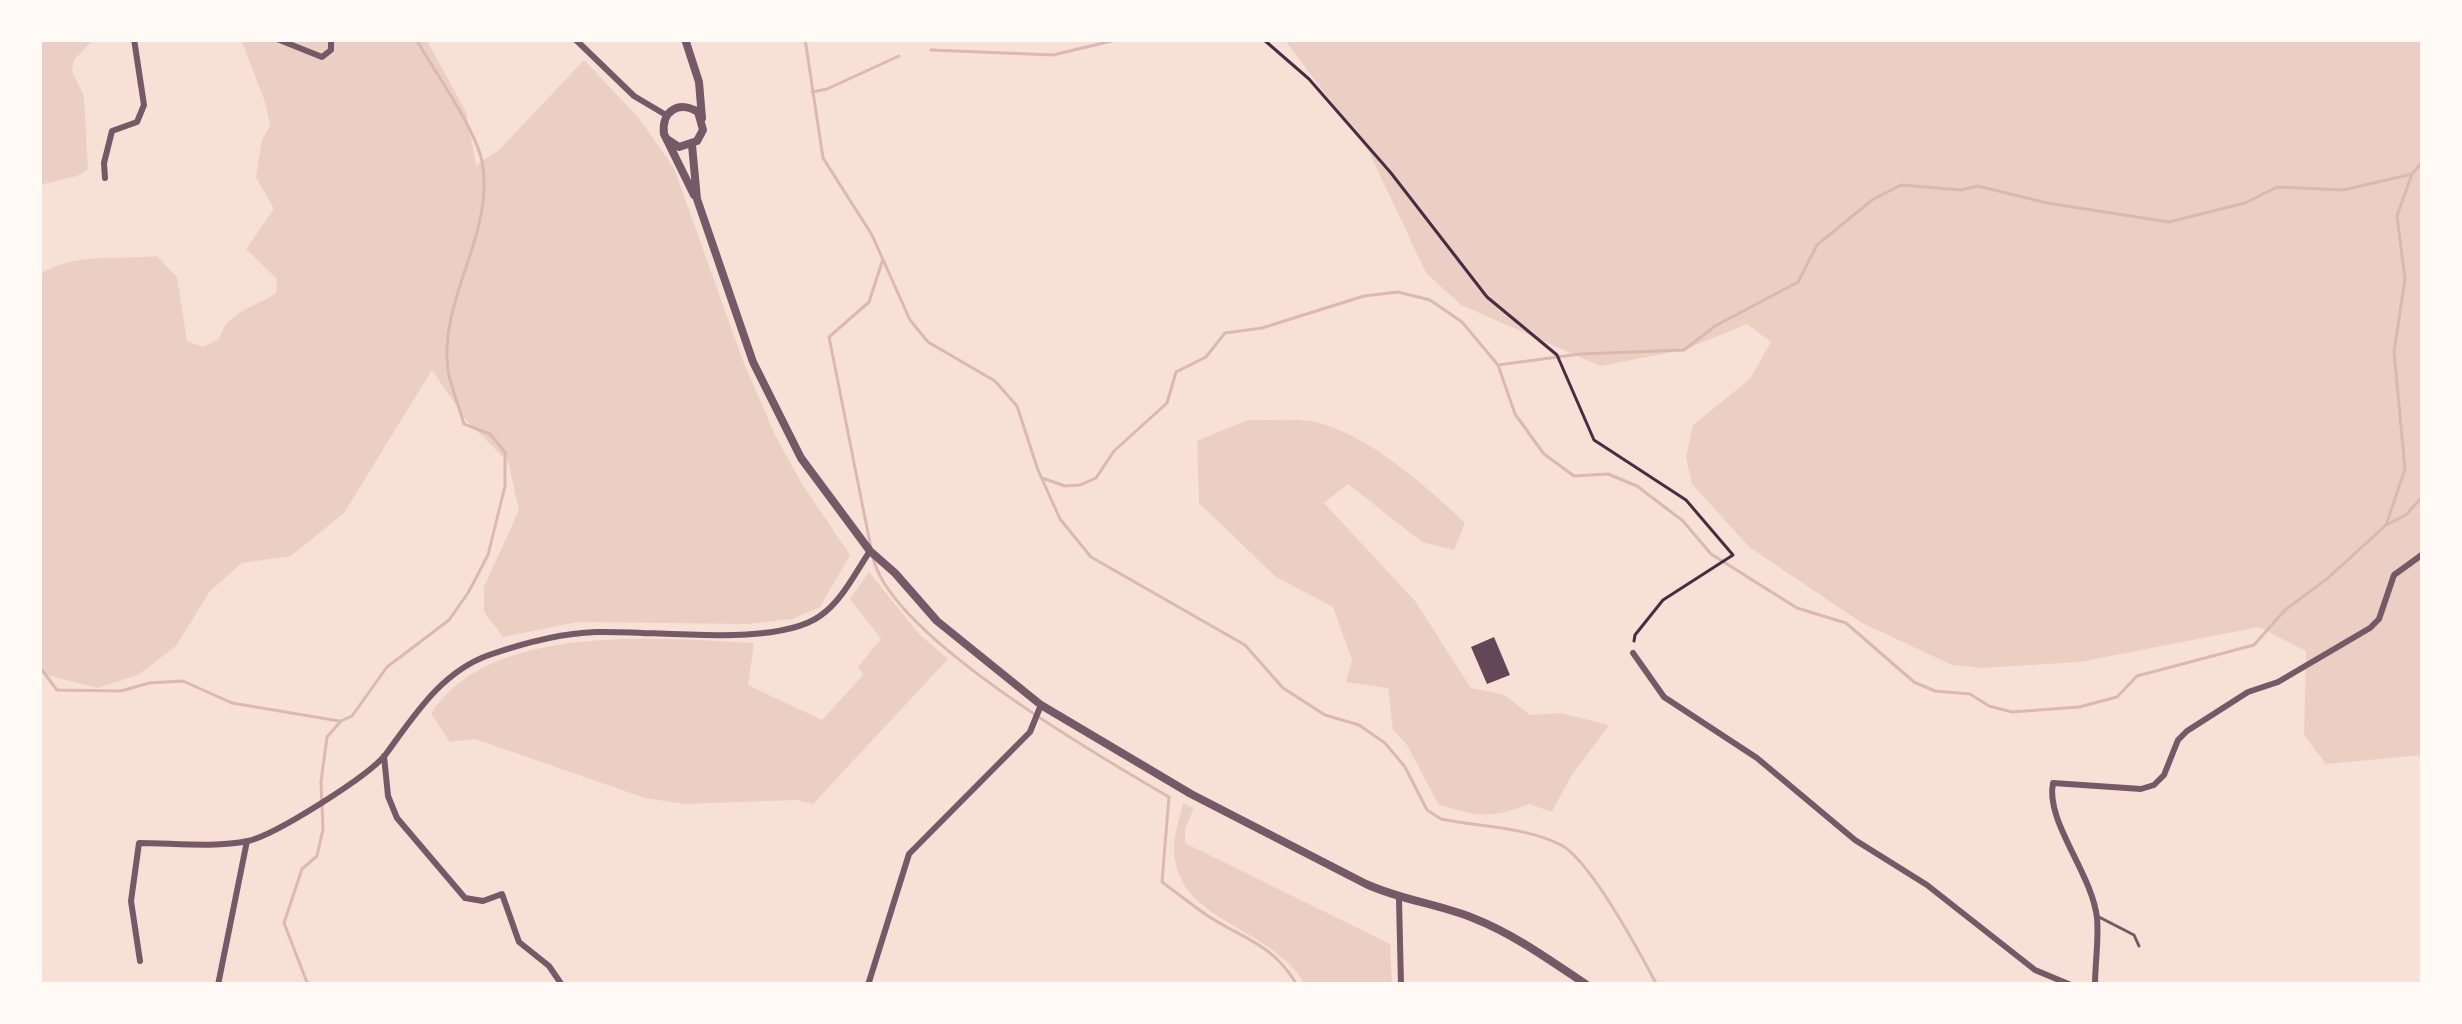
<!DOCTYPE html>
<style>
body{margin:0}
#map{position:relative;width:2462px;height:1024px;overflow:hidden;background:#f7e1d7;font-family:Bitter,serif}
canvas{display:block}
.frame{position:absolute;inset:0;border:42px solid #fffaf5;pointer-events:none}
</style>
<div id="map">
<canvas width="2462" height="1024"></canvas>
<div class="frame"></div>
</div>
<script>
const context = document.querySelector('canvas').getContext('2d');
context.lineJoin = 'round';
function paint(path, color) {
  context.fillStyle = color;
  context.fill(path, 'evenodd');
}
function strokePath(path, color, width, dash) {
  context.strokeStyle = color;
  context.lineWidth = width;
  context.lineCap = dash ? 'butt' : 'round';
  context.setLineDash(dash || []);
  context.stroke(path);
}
const green = new Path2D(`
 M39 39H94L74 60 72 71 84 96 88 169 77 176 39 185Z
 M241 39H426L466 112 476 165 498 151 584 60 638 117 674 168 743 361 776 437 801 482 850 555 820 607 792 619 747 624 578 622 503 637 484 612V587L519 510 508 462 466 420 432 370 344 513 291 556 242 563 210 591 176 646 138 675 97 688 39 673V275C71 252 121 260 157 256L177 277 187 341 203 347 219 339C228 310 253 309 276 293L277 279 246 249 274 209 256 177 262 140 270 126 265 102Z
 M1284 39H2423V755L2326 764 2304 735 2306 651 2259 627 2080 662 1982 668 1952 665 1862 623 1749 547 1692 484 1686 457 1693 425 1750 379 1771 342 1747 324 1684 350 1600 366 1461 305 1426 273 1369 152Z
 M1248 420C1269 421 1295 418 1315 422 1366 433 1429 488 1465 523L1454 550 1422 542 1348 484 1324 503 1415 601 1471 688 1505 695 1530 715 1561 713 1609 725 1570 778 1552 812 1529 804C1491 819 1476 817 1438 804L1407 745 1393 730 1388 688 1346 682 1352 660 1333 607 1276 577 1199 503 1197 441Z
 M869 572 920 635 948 659 813 804 797 800 685 804 645 798 475 739 450 742 431 714C488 622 660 638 754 643L748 685 822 720 863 675 858 667 881 639 850 599Z
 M1183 803 1194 808 1185 829V843L1390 944 1392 985H1305C1274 926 1175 923 1174 849 1174 834 1180 818 1183 803Z`);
const stream = new Path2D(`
 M805 39 823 158 872 235 910 320 928 342 995 381 1017 406 1038 470 1060 519 1091 557 1245 645 1283 688 1325 715 1359 725 1385 743 1405 767 1427 810 1441 819C1479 827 1527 827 1561 845 1591 861 1640 953 1657 985
 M931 50 1053 55 1120 39
 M812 92 827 89 899 56
 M1498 365 1580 354 1684 350 1715 326 1798 282 1817 245 1872 200 1901 185 1961 190 1978 186 2047 203 2169 222 2245 203 2277 187 2343 190 2412 174
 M1042 478 1065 486 1080 485 1096 478 1114 451 1167 403 1176 372 1206 357 1225 333 1262 328 1364 296 1398 292 1430 300 1462 322 1498 365 1515 414 1544 454 1574 476 1608 474 1637 486 1683 521 1711 554 1797 608 1846 623 1914 682 1935 691 1970 694 1989 706 2012 712 2079 707 2117 697 2137 676 2254 645 2285 610 2328 578 2386 525 2406 515 2423 496
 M2386 525 2405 469 2394 352 2405 279 2397 216 2412 174 2423 161
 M871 548 829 337 869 302 883 259
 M873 557C889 635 1100 757 1169 797L1162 882C1177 893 1192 905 1208 916 1245 940 1273 944 1297 985
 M39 666 57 690 121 691 149 683 183 681 232 703 339 721
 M308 985 284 923 302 869 317 856 323 829 321 782 327 737 341 721 352 716 387 667 449 620 468 593 488 555 505 486V452L490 434 464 424C459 406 451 388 448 370 438 299 496 233 482 161 475 128 434 71 416 39`);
const building = new Path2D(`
 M1494 637 1510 675 1487 684 1471 647Z`);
const path = new Path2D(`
 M1263 39 1309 79 1391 173 1487 297 1557 355 1594 440 1686 500 1733 555 1663 600 1635 635 1634 641`);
const service = new Path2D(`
 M2099 917 2134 935 2139 946`);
const minor = new Path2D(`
 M277 39 322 57 331 50V39
 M575 39 634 96 666 115
 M105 178 104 163 112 131 137 122 144 105 134 39
 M1633 653 1664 697 1757 758 1855 840 1927 885 2035 970 2071 985
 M384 756 388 796 397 818 465 898 483 901 502 894 519 942 549 966 562 985
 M1399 899 1401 985
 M140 961 131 901 139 843C173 843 214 848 248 841 275 835 369 776 386 754 414 716 441 672 489 655 521 644 562 633 596 632 653 630 775 648 820 616 842 601 855 573 870 551
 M218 985 247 841
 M868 985 909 854 1030 732 1041 705
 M2095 985C2095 963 2099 939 2097 918 2092 873 2045 821 2053 783L2141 789 2154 785 2164 775 2178 740 2187 731 2248 692 2278 682 2370 628 2379 619 2394 575 2423 554`);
const tertiary = new Path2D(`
 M685 39 699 82 702 118
 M667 139 679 147 697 141 703 130 698 112C679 100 661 111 664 134L694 195
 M692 145 697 199 753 362 801 458 870 551 895 573 937 621 1041 705 1191 794 1366 884C1401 900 1438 904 1473 918 1514 934 1551 961 1587 985`);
paint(green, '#ebcfc5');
strokePath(stream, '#dcb8b0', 3);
paint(building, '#644757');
strokePath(path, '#4a2c40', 3);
strokePath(service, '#755966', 3);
strokePath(minor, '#755966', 6);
strokePath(tertiary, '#755966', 8);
</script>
